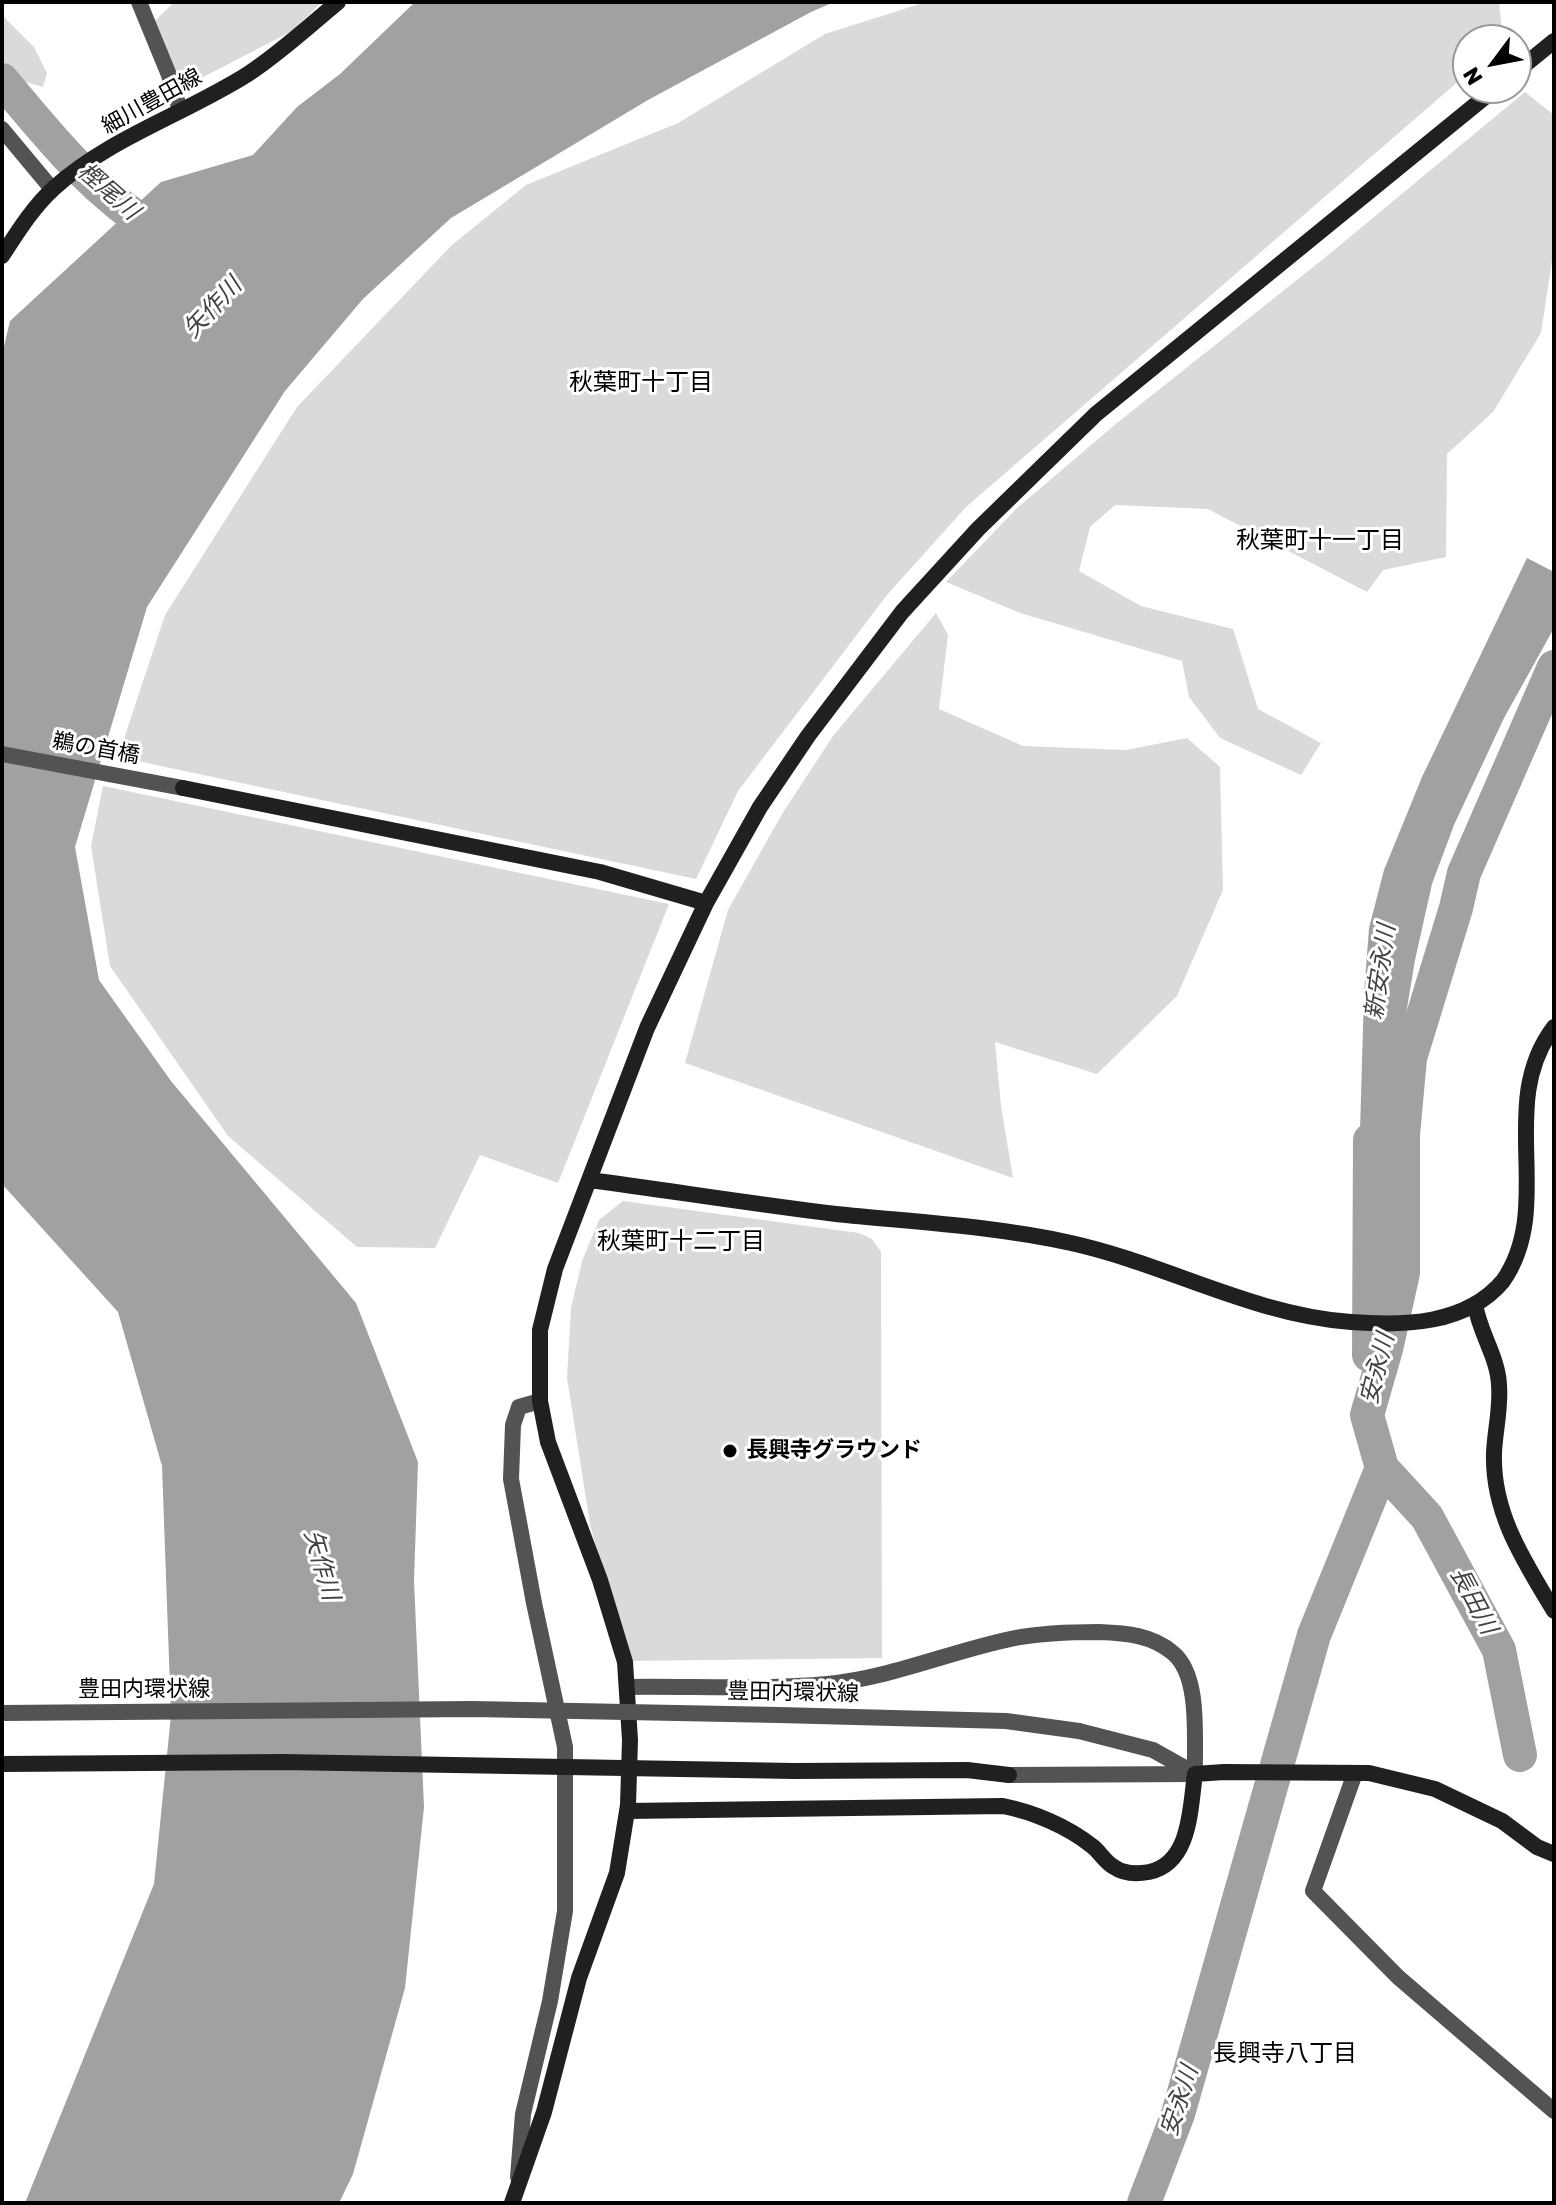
<!DOCTYPE html>
<meta charset="utf-8">
<style>
body{margin:0}
#map{position:relative;width:1556px;height:2205px;overflow:hidden;background:#fff;font-family:Rubik,sans-serif}
canvas{display:block}
.frame{position:absolute;inset:0;border:4px solid #000;pointer-events:none}
.north{position:absolute;left:1452px;top:24px;width:80px;height:80px;box-sizing:border-box;background:#fff;border:2px solid #999;border-radius:50%;rotate:238deg;font-size:22px;font-weight:700;line-height:32px;text-align:center;color:#000}
.north::after{content:'';display:block;margin:auto;width:28px;height:36px;background:#000;clip-path:polygon(50% 0,100% 100%,50% 72%,0 100%)}
</style>
<div id="map">
<canvas width="1556" height="2205"></canvas>
<div class="frame"></div>
<div class="north">N</div>
</div>
<script>
const context = document.querySelector('canvas').getContext('2d');
context.lineJoin = 'round';
function paint(path, color) {
  context.fillStyle = color;
  context.fill(path, 'evenodd');
}
function strokePath(path, color, width, dash) {
  context.strokeStyle = color;
  context.lineWidth = width;
  context.lineCap = dash ? 'butt' : 'round';
  context.setLineDash(dash || []);
  context.stroke(path);
}
function drawText(font, color, halo, rows, align = 'center') {
  context.font = font + ' Rubik,"Noto Sans JP",sans-serif';
  context.lineWidth = 6;
  context.setLineDash([]);
  context.textBaseline = 'middle';
  context.strokeStyle = halo;
  context.fillStyle = color;
  for (const [text, x, y, turn = 0] of rows) {
    context.save();
    context.translate(x, y);
    context.rotate((+turn || 0) * Math.PI / 180);
    context.textAlign = isNaN(turn) ? turn : align;
    if (halo) context.strokeText(text, 0, 0);
    context.fillText(text, 0, 0);
    context.restore();
  }
}
const green = new Path2D(`
 M174 2H322L292 31 186 86 157 55 155 21Z
 M926 2H1499L1503 40H1468V73L966 507 887 595 738 791 696 879 118 757 165 615 297 407 452 245 526 185 678 123 825 34Z
 M2 15 34 47 47 73 43 87 22 81 2 60Z
 M1525 92 1554 115V248L1541 333 1493 412 1447 454 1446 557 1383 570 1367 592 1208 509 1115 505 1090 527 1079 571 1141 606 1233 629 1258 709 1321 743 1301 775 1220 738 1189 697 1182 661 1020 613 946 582 1016 509 1117 423 1322 260Z
 M936 613 948 635 939 709 1023 746 1126 750 1187 738 1220 767 1223 890 1177 996 1097 1074 995 1042 1001 1106 1013 1178 685 1063 728 910 782 814 833 736Z
 M103 786 669 904 558 1183 480 1155 435 1248 357 1247 228 1136 110 966 91 846Z
 M623 1201 859 1233 872 1239 881 1252 882 1658 626 1661 590 1524 567 1378 571 1308 582 1261 599 1220Z`);
const water = new Path2D(`
 M415 2H834L811 12 648 100 451 218 363 299 285 391 147 607 75 847 99 980 171 1081 356 1303 418 1462 414 1581 424 1807 405 1988 353 2174 339 2203H25L154 1884 171 1715 162 1466 118 1312 2 1184V355L10 321 161 182 253 155 297 107 340 74Z
 M1527 558 1554 572V628L1504 718 1454 825 1432 884 1415 960 1401 1045 1393 1161 1358 1199 1364 994 1369 928 1384 870 1422 777Z`);
const river = new Path2D(`
 M2 80C55 144 93 191 164 237
 M1369 1355 1370 1140
 M1382 1468 1427 1517 1499 1650 1520 1755
 M1144 2203 1178 2114 1314 1635 1382 1468 1367 1415 1386 1349 1403 1273V1135L1410 1058 1456 908 1464 873 1554 667`);
const street = new Path2D(`
 M139 2 169 75 180 110
 M2 129 52 189
 M2 754 183 788
 M627 1687C691 1686 763 1690 827 1684 891 1678 951 1651 1015 1638 1042 1633 1071 1632 1099 1632 1126 1633 1152 1635 1173 1653 1201 1676 1194 1740 1195 1774
 M1079 1731 1153 1750 1194 1773
 M1355 1773 1313 1891 1398 1977 1554 2111
 M1009 1775 1195 1774
 M518 2177 523 2114 550 2001 565 1911V1747L534 1603 511 1479 513 1425 519 1407 540 1401`);
const secondary = new Path2D(`
 M1516 72 1554 41
 M2 256C17 233 33 207 54 188 109 138 185 114 248 74 280 53 309 26 338 2
 M183 788 600 872 706 903
 M590 1180C672 1191 754 1204 836 1214 914 1222 994 1226 1071 1243 1166 1264 1253 1315 1351 1322 1403 1326 1466 1325 1503 1281 1556 1205 1495 1104 1554 1027
 M1475 1304C1479 1332 1498 1357 1499 1385 1501 1408 1495 1430 1494 1453 1492 1513 1524 1561 1554 1611
 M794 1771 967 1770 1009 1775
 M627 1811 1003 1806C1033 1812 1067 1826 1092 1846 1100 1852 1105 1862 1114 1867 1124 1874 1138 1874 1149 1872 1191 1863 1190 1808 1195 1774L1224 1772 1369 1773 1435 1789 1502 1821 1537 1847 1554 1854
 M512 2203 544 2112 579 1978 617 1873 628 1805 630 1740 625 1662 600 1580 548 1442 540 1401V1330L555 1269 647 1028 706 903 760 807 808 736 902 612 978 529 1096 414 1496 88`);
const streetBridge = new Path2D(`
 M2 1713 473 1709 779 1715 1006 1721 1079 1731`);
const secondaryBridge = new Path2D(`
 M2 1764 283 1762 794 1771`);
const markers = [
 [730,1451,8,"#000"]
];
const streetNames = [
 ["細川豊田線",152,102,-29],
 ["鵜の首橋",96,749,10],
 ["豊田内環状線",144,1690],
 ["豊田内環状線",793,1693,1]
];
const poiNames = [
 ["長興寺グラウンド",746,1451]
];
const waterNames = [
 ["樫尾川",108,192,41],
 ["矢作川",213,308,-47],
 ["新安永川",1381,972,-82],
 ["安永川",1378,1369,-76],
 ["矢作川",321,1565,74],
 ["長田川",1473,1601,62],
 ["安永川",1180,2101,-72]
];
const neighbourhoodNames = [
 ["秋葉町十丁目",641,383],
 ["秋葉町十一丁目",1320,541],
 ["秋葉町十二丁目",681,1242],
 ["長興寺八丁目",1285,2054]
];
paint(green, '#dadada');
paint(water, '#a1a1a1');
strokePath(river, '#a1a1a1', 34);
strokePath(street, '#535353', 16);
strokePath(secondary, '#202020', 16);
strokePath(streetBridge, '#535353', 16);
strokePath(secondaryBridge, '#202020', 16);
for (const [x, y, r, color] of markers) {
  const dot = new Path2D();
  dot.arc(x, y, r, 0, 2 * Math.PI);
  context.fillStyle = color;
  context.fill(dot);
  strokePath(dot, '#fff', 3);
}
drawText('22px', '#000', '#fff', streetNames);
drawText('bold 22px', '#000', '#fff', poiNames, 'left');
drawText('italic 24px', '#424242', '#fff', waterNames);
drawText('24px', '#000', '#fff', neighbourhoodNames);
</script>
